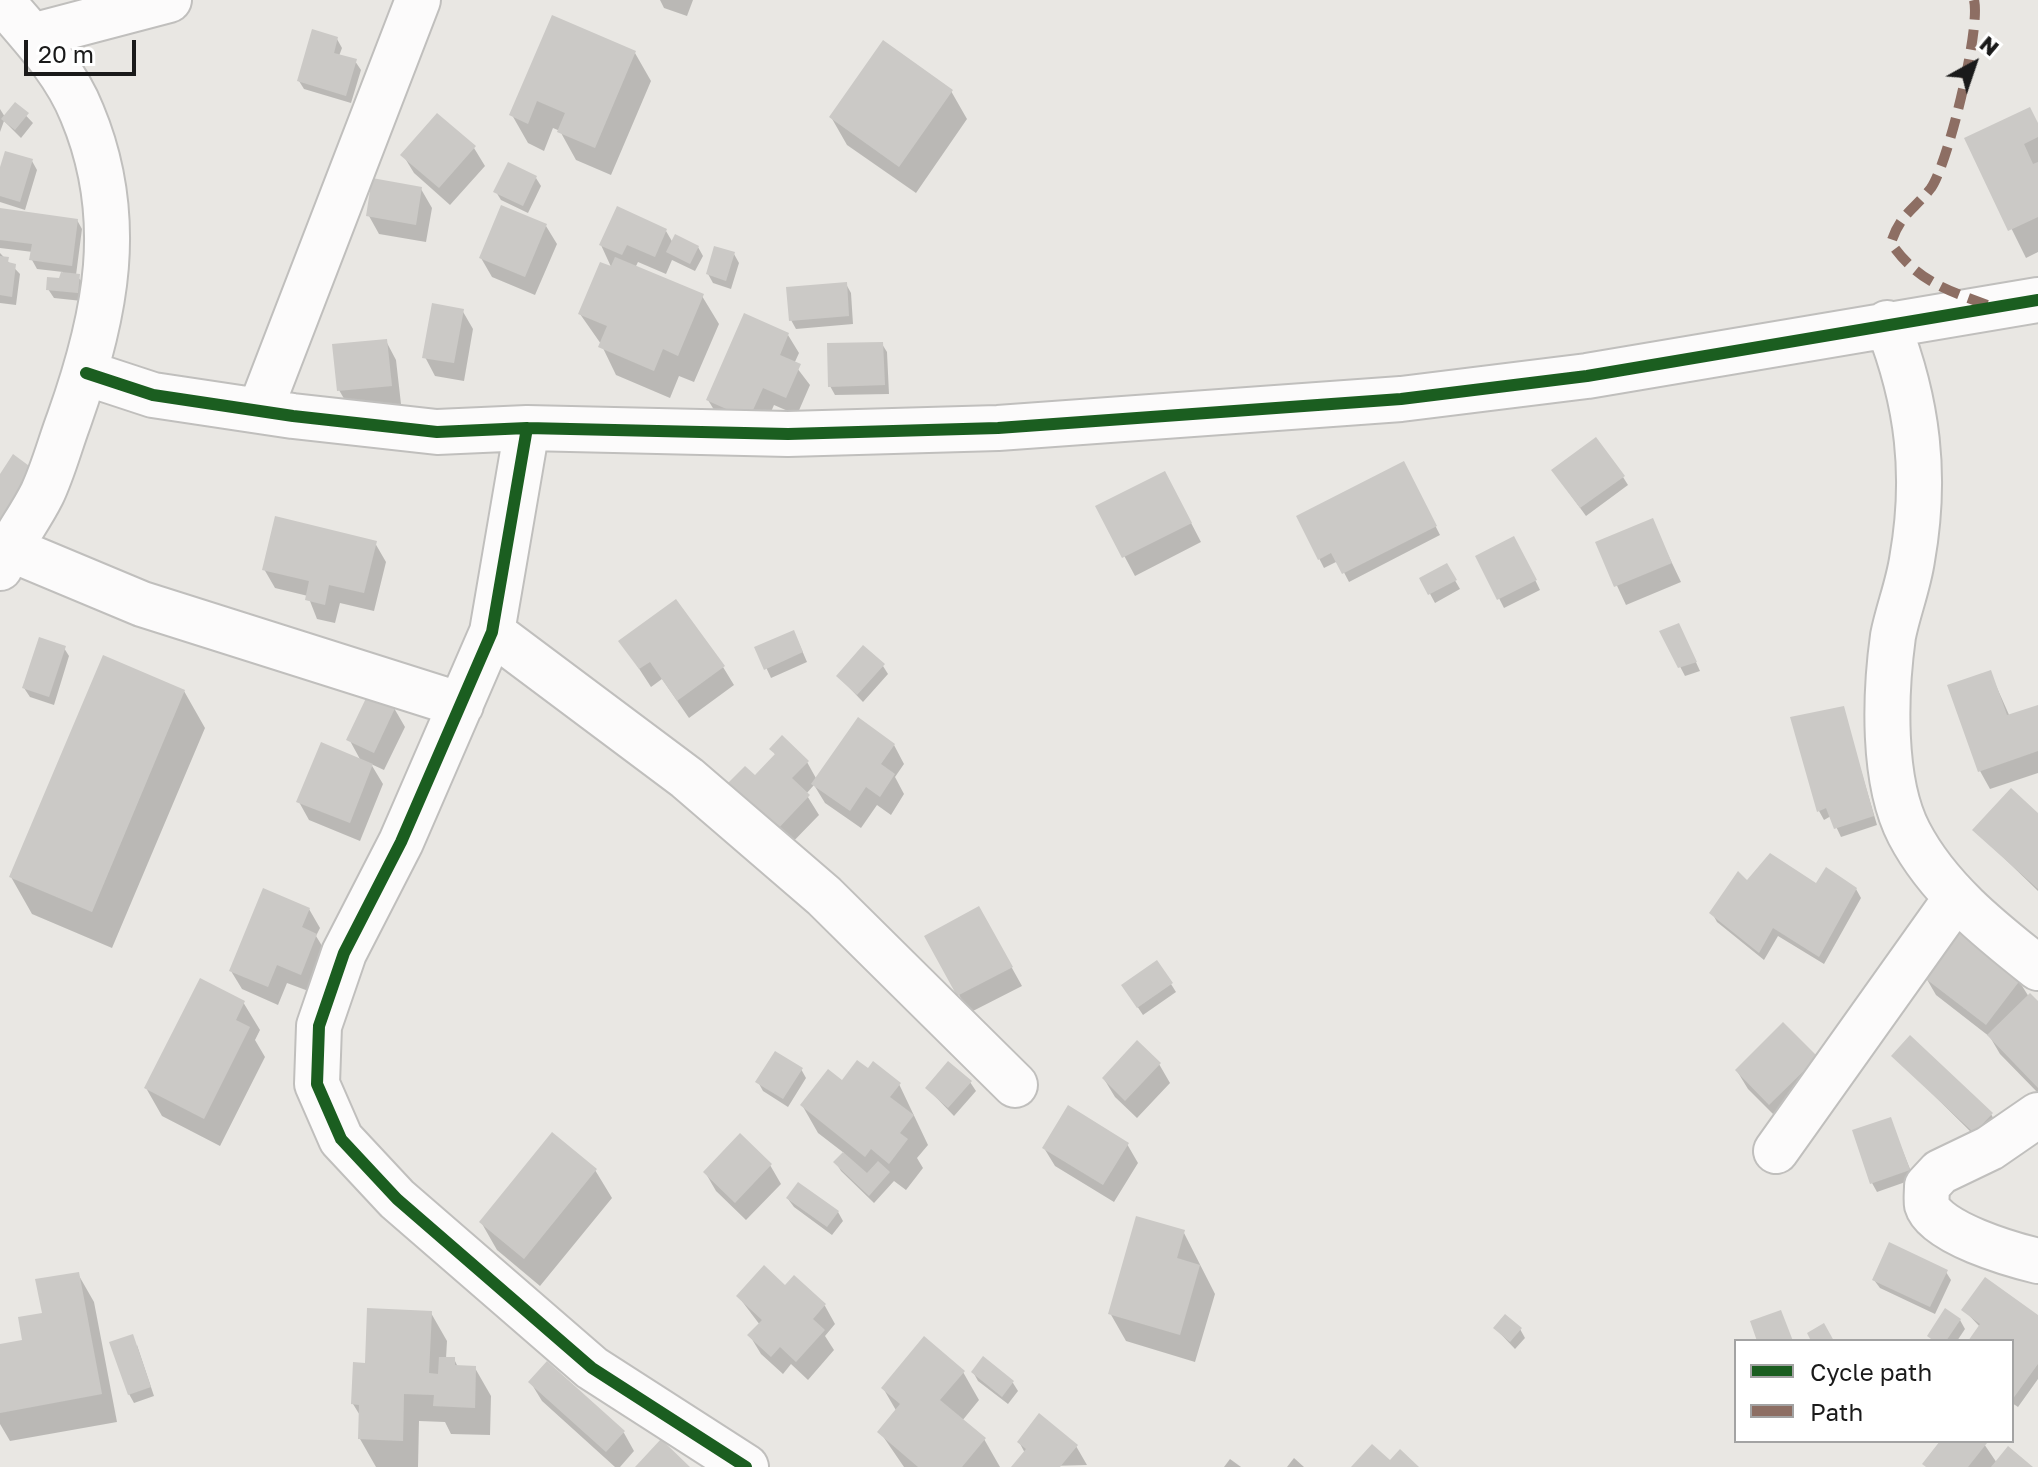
<!DOCTYPE html>
<style>
body{margin:0}
#map{position:relative;width:2038px;height:1467px;overflow:hidden;background:#e9e7e3;font-family:"Golos Text",sans-serif}
canvas{display:block}
.legend{position:absolute;left:1734px;top:1339px;width:280px;height:104px;box-sizing:border-box;background:#fff;border:2px solid #a3a3a3;margin:0;padding:10px 14px;list-style:none;font-size:24px;color:#1a1a1a}
.legend li{display:flex;align-items:center;gap:16px;height:40px}
.legend b{width:40px;border:2px solid #a3a3a3}
.north{position:absolute;left:1934px;top:24px;width:80px;height:80px;-webkit-text-stroke:6px #fff;paint-order:stroke;rotate:40deg;font-size:22px;font-weight:700;line-height:32px;text-align:center;color:#1a1a1a}
.north::after{content:'';display:block;margin:auto;width:28px;height:36px;background:#1a1a1a;clip-path:polygon(50% 0,100% 100%,50% 72%,0 100%)}
.scale{position:absolute;left:24px;top:40px;width:112px;height:36px;box-sizing:border-box;border:4px solid #1a1a1a;border-top:0;padding-left:10px;font-size:24px;line-height:28px;white-space:nowrap;color:#1a1a1a;-webkit-text-stroke:6px #fff;paint-order:stroke}
</style>
<div id="map">
<canvas width="2038" height="1467"></canvas>
<ul class="legend">
<li><b style="height:10px;background:#1b5e20"></b>Cycle path</li>
<li><b style="height:10px;background:#8d6e63"></b>Path</li>
</ul>
<div class="north">N</div>
<div class="scale">20 m</div>
</div>
<script>
const context = document.querySelector('canvas').getContext('2d');
context.lineJoin = 'round';
function paint(path, color) {
  context.fillStyle = color;
  context.fill(path, 'evenodd');
}
function strokePath(path, color, width, dash) {
  context.strokeStyle = color;
  context.lineWidth = width;
  context.lineCap = dash ? 'butt' : 'round';
  context.setLineDash(dash || []);
  context.stroke(path);
}
const shadow = new Path2D(`
 M660 0H693L687 16 664 8Z
 M553 17 635 53 651 81 611 175 576 160 560 131 553 128 544 151 528 143 512 115Z
 M337 39 342 48 339 56 355 61 361 70 351 103 304 89 299 81Z
 M951 91 967 119 916 193 847 145 831 117Z
 M15 104 33 123 21 138 4 121 0 132V109L5 117Z
 M2038 125V252L2026 258 1967 139Z
 M474 148 485 166 450 205 414 173 403 155Z
 M32 161 37 170 25 210 0 202V174Z
 M536 178 541 186 528 213 501 200 496 192Z
 M421 189 432 208 426 242 379 234 369 216Z
 M0 210 77 220 82 229 76 275 84 284 82 301 54 298 48 289 61 280 63 272 37 269 32 260 33 252 0 248Z
 M546 226 557 244 535 295 492 277 481 258Z
 M666 231 673 243 698 247 703 256 695 271 672 260 666 274 638 262 635 268 702 296 719 324 694 382 679 376 670 398 616 375 601 344 580 314 612 269 601 245Z
 M0 253 20 274 16 305 0 303Z
 M734 254 739 263 731 289 713 283 708 274Z
 M846 284 851 293 853 324 796 329 791 320Z
 M462 310 473 329 464 381 435 376 425 357Z
 M788 335 799 353 794 364 810 385 797 415 774 405 760 437 719 418 708 400Z
 M386 341 396 360 401 404 350 409 339 390Z
 M882 344 887 352 889 394 835 395 830 386Z
 M1408 472 1440 535 1349 582 1338 561 1324 568 1298 517Z
 M1623 477 1628 485 1586 516 1559 479Z
 M1175 492 1201 542 1135 576 1098 507Z
 M1652 521 1681 582 1626 605 1597 543Z
 M375 543 386 562 374 611 340 603 335 623 317 619 308 596 275 588 264 569Z
 M1519 547 1540 590 1504 608 1478 557Z
 M1446 565 1460 589 1435 603 1422 579Z
 M1662 632 1683 634 1700 671 1685 676Z
 M621 641 723 667 734 685 689 718 662 679 651 687Z
 M798 641 807 662 771 678 757 648Z
 M64 648 69 656 54 705 30 697 24 688Z
 M883 666 888 674 863 702 838 676Z
 M1990 672 2010 717 2038 707V773L1990 789 1980 771Z
 M184 691 205 728 112 948 32 914 11 877Z
 M394 708 405 727 384 770 371 764 383 784 360 841 309 820 299 802 361 761 349 739Z
 M1843 709 1877 825 1841 837 1831 816 1824 820 1819 811 1793 719Z
 M894 745 904 764 895 777 904 794 891 815 877 805 861 828 825 803 814 785 806 794 819 815 785 850 755 778 776 756 772 749 807 762 817 780Z
 M2038 816V891L1975 830Z
 M1747 883 1856 889 1861 898 1824 964 1778 936 1764 960 1717 922 1712 913Z
 M309 909 320 928 316 936 327 954 311 992 287 983 278 1005 242 989 231 971Z
 M979 909 1022 986 969 1013 959 995Z
 M1925 976 2019 981 2029 997 2038 1004V1093L2000 1054 1990 1037 1936 995Z
 M1171 984 1176 992 1143 1015 1129 994Z
 M243 1002 260 1030 255 1040 265 1057 220 1146 162 1116 146 1088Z
 M1894 1056 1991 1114 1996 1123 1980 1141Z
 M1816 1058 1781 1122 1748 1089 1737 1071Z
 M1159 1064 1170 1083 1137 1118 1115 1097 1104 1079Z
 M801 1069 806 1078 788 1107 763 1091 758 1082Z
 M970 1082 976 1091 954 1116 927 1088Z
 M842 1083 899 1084 928 1145 917 1158 923 1168 906 1190 894 1181 874 1203 841 1171 836 1163 844 1153 818 1133 802 1105Z
 M1890 1119 1914 1179 1877 1192 1872 1183Z
 M1127 1144 1138 1163 1114 1202 1055 1166 1044 1148Z
 M770 1165 781 1184 746 1220 716 1191 705 1172Z
 M595 1170 612 1198 540 1286 497 1250 481 1222Z
 M788 1199 838 1212 843 1221 832 1235 794 1207Z
 M1183 1231 1215 1294 1195 1362 1126 1341 1110 1313Z
 M1946 1272 1951 1280 1935 1314 1880 1288 1874 1280Z
 M78 1274 94 1302 117 1422 10 1441 0 1424V1346L24 1342Z
 M794 1278 825 1306 835 1324 825 1336 834 1350 808 1380 791 1364 783 1374 761 1354 750 1336 760 1325 738 1296 786 1288Z
 M1964 1310 2038 1317V1379L2018 1407 2012 1403V1341H1971L1980 1327Z
 M431 1313 447 1341 446 1359H454L458 1367 475 1368 491 1396 490 1435 451 1434 445 1422 419 1421 418 1467H376L360 1439 361 1417 353 1404 367 1365Z
 M1960 1320 1965 1329 1957 1341H1932L1930 1336Z
 M1495 1328 1520 1329 1525 1338 1515 1349Z
 M137 1345 154 1396 134 1403 129 1394Z
 M547 1364 624 1433 634 1451 620 1467H615L542 1401 531 1383Z
 M963 1372 979 1400 962 1421 984 1439 1000 1467H904L880 1432 897 1412 883 1388Z
 M973 1372 1013 1383 1018 1391 1008 1404 978 1381Z
 M1943 1441H1982L1997 1463 2030 1467H1926Z
 M1019 1442 1076 1446 1087 1465 1014 1467 1025 1453Z
 M1294 1458 1304 1467H1287Z
 M1230 1459 1241 1467H1224Z`);
const building = new Path2D(`
 M552 15 636 51 595 148 557 132 565 113 537 101 528 124 509 115Z
 M312 29 338 37 334 53 357 59 346 96 297 81Z
 M883 40 953 90 899 167 829 117Z
 M15 102 29 113 15 130 1 119Z
 M2030 107 2038 123V137L2024 144 2033 164 2038 162V217L2008 231 1964 138Z
 M437 113 476 146 439 188 400 155Z
 M5 151 33 159 20 202 0 196V167Z
 M508 162 537 176 523 206 493 192Z
 M372 178 422 187 416 225 366 216Z
 M501 205 547 224 525 277 479 258Z
 M617 206 667 229 655 257 627 245 622 255 599 245Z
 M0 208 78 219 72 266 29 260 32 244 0 240Z
 M675 234 699 246 690 264 666 252Z
 M714 246 735 252 726 281 706 274Z
 M0 256 9 257 8 262 16 264 12 297 0 295Z
 M615 257 704 294 678 356 663 349 654 371 598 347 607 326 578 314 600 262 611 266Z
 M61 272 80 274 78 293 46 290 47 277 59 278Z
 M847 282 849 316 789 321 786 287Z
 M432 303 464 309 454 363 422 358Z
 M744 313 789 333 780 355 801 364 786 398 763 388 749 419 706 400Z
 M387 339 392 386 337 391 332 344Z
 M883 342 885 385 828 387 827 343Z
 M1596 437 1625 476 1580 508 1551 470Z
 M13 454 36 471 0 523V474Z
 M1404 461 1437 526 1342 574 1331 553 1318 560 1296 516Z
 M1165 471 1192 523 1122 558 1095 506Z
 M275 516 377 541 364 593 329 585 325 605 305 600 309 581 262 570Z
 M1653 518 1672 563 1614 587 1595 542Z
 M1514 536 1537 580 1497 600 1475 556Z
 M1447 563 1457 580 1428 595 1419 578Z
 M676 599 725 666 677 701 650 662 639 669 618 641Z
 M1679 623 1697 662 1678 668 1659 631Z
 M794 630 803 652 764 670 754 647Z
 M39 637 66 646 49 697 22 688Z
 M863 645 885 664 857 695 836 676Z
 M103 655 185 690 92 912 9 877Z
 M1991 670 2007 715 2038 705V751L1978 772 1947 685Z
 M368 694 396 706 374 753 346 740Z
 M1844 706 1874 816 1834 829 1826 808 1817 812 1790 717Z
 M858 717 895 744 881 764 895 774 880 797 866 787 850 811 811 784Z
 M782 735 809 761 792 778 810 795 774 833 725 786 745 766 755 775 775 754 769 749Z
 M321 742 373 764 350 823 296 802Z
 M2011 788 2038 813V889L1972 830Z
 M1770 853 1816 883 1826 867 1857 888 1819 957 1773 928 1759 953 1709 913 1738 871 1747 880Z
 M263 888 310 908 302 927 317 934 301 975 277 965 268 987 229 971Z
 M979 906 1013 967 957 996 924 936Z
 M1957 930 2021 979 1986 1025 1922 976Z
 M1157 960 1173 983 1137 1008 1121 985Z
 M200 978 245 1001 236 1020 250 1027 204 1119 144 1088Z
 M2030 993 2038 1001V1088L1987 1035Z
 M1783 1022 1818 1057 1769 1105 1735 1070Z
 M1910 1035 1993 1113 1974 1133 1891 1056Z
 M1137 1040 1161 1063 1125 1101 1102 1078Z
 M775 1051 803 1068 783 1099 755 1082Z
 M857 1060 868 1068 873 1061 901 1083 890 1097 914 1115 900 1133 908 1139 889 1164 871 1149 865 1157 800 1105 828 1069 842 1080Z
 M948 1061 972 1081 948 1108 925 1088Z
 M1068 1105 1129 1143 1103 1185 1042 1148Z
 M1891 1117 1910 1170 1870 1184 1852 1130Z
 M552 1132 597 1169 524 1259 479 1222Z
 M740 1133 772 1164 735 1203 703 1172Z
 M843 1152 867 1173 878 1161 890 1172 869 1196 833 1162Z
 M798 1182 839 1211 827 1227 786 1198Z
 M1136 1216 1185 1230 1177 1258 1200 1265 1180 1335 1108 1314Z
 M1889 1242 1948 1270 1930 1307 1872 1280Z
 M764 1265 785 1285 794 1275 826 1304 813 1319 825 1330 796 1362 780 1347 771 1357 747 1335 762 1320 736 1296Z
 M79 1272 102 1394 0 1413V1344L22 1340 18 1317 42 1313 35 1279Z
 M1985 1277 2038 1315V1364L2012 1400V1341H1968L1980 1324 1961 1310Z
 M367 1308 432 1311 429 1373 438 1374 439 1357H455V1365L476 1366 475 1408 433 1406 434 1395 404 1394 403 1441 358 1439 359 1405 351 1404 353 1362 365 1363Z
 M1945 1308 1961 1319 1946 1341H1934L1927 1336Z
 M1781 1310 1793 1341H1757L1750 1321Z
 M1505 1314 1522 1328 1510 1342 1493 1328Z
 M1824 1323 1834 1341H1811L1807 1333Z
 M133 1334 151 1387 128 1395 109 1342Z
 M924 1336 965 1371 940 1400 986 1438 962 1467H918L877 1432 900 1404 881 1388Z
 M983 1356 1014 1381 1002 1397 971 1372Z
 M547 1361 625 1431 606 1452 528 1382Z
 M1039 1413 1078 1445 1060 1467H1011L1026 1449 1017 1442Z
 M661 1439 690 1467H635Z
 M1940 1441H1985L1987 1443 1968 1467H1926L1922 1464Z
 M1372 1444 1390 1460 1400 1449 1419 1467H1351Z
 M2008 1446 2033 1467H1991Z`);
const street = new Path2D(`
 M32 36 169 0
 M1887 323C1918 402 1927 476 1912 560 1908 586 1898 611 1893 636 1885 694 1882 781 1909 833 1938 889 1990 930 2038 968
 M86 373 153 395 293 416 437 432 527 428 788 434 998 428 1401 399 1587 376 2038 300
 M260 410 418 0
 M527 428 492 632 401 842 344 953 319 1026 317 1084 341 1139 397 1199 592 1368 746 1467
 M8 548 142 604 461 705
 M0 568C11 542 29 520 42 494 53 471 60 444 69 420 106 316 126 218 82 113 65 70 30 34 1 0
 M492 632 687 778 824 896 1015 1085
 M2038 1115 1990 1148 1940 1172 1927 1186C1927 1192 1926 1200 1927 1205 1935 1233 2013 1255 2038 1261
 M1776 1151 1956 898`);
const quiet = new Path2D(`
 M1974 0C1981 28 1948 164 1931 188 1914 210 1900 214 1891 243 1918 282 1947 290 1990 306`);
const cycleway = new Path2D(`
 M86 373 153 395 293 416 437 432 527 428 788 434 998 428 1401 399 1587 376 2038 300
 M527 428 492 632 401 842 344 953 319 1026 317 1084 341 1139 397 1199 592 1368 746 1467`);
paint(shadow, '#0003');
paint(building, '#cbc9c6');
strokePath(street, '#c0bfbd', 48);
strokePath(street, '#fcfbfb', 44);
strokePath(quiet, '#8d6e63', 10, [20, 10]);
strokePath(cycleway, '#1b5e20', 12);
</script>
